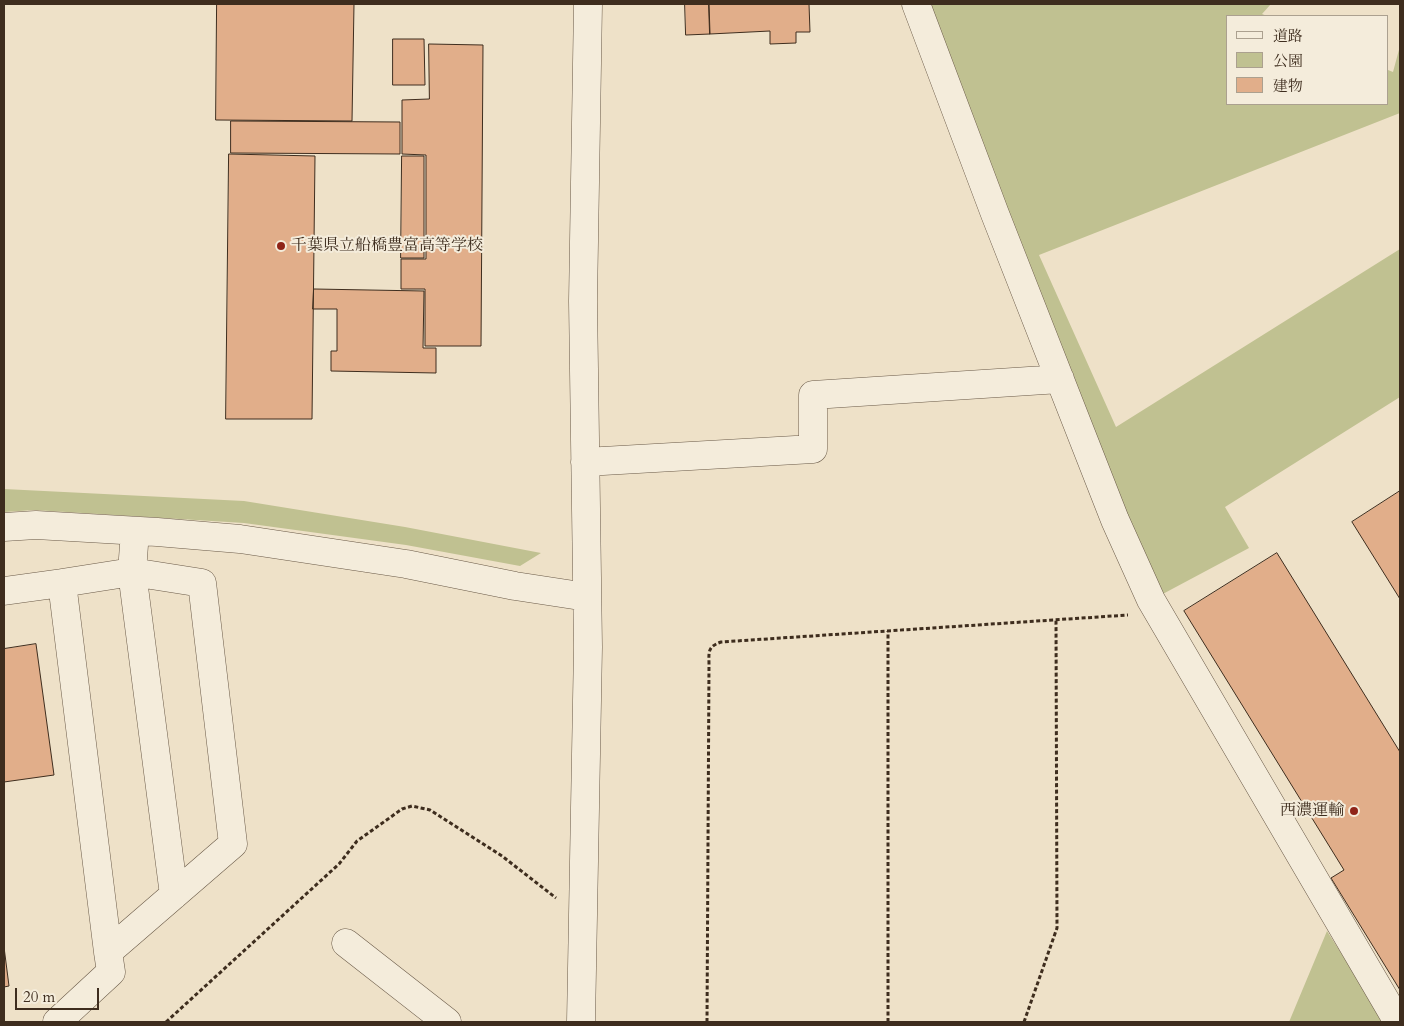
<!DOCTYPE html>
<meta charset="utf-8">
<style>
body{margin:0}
#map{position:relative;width:1404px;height:1026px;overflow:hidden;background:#eee1c8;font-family:Cardo,"Noto Serif JP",serif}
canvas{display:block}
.frame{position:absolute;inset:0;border:5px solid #3e2d1e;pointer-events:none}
.legend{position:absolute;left:1226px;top:15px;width:162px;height:90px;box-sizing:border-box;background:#f4ecdb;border:1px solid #aba08f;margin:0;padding:6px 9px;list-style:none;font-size:15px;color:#3e2d1e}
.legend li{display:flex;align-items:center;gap:10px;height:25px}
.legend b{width:25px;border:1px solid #aba08f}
.scale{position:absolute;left:15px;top:988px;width:84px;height:22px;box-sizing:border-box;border:2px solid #3e2d1e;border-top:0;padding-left:6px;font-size:15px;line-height:18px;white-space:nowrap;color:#3e2d1e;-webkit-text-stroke:4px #f4ecdb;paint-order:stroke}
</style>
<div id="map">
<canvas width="1404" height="1026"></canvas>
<div class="frame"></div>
<ul class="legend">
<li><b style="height:6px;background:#f4ecdb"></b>道路</li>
<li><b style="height:14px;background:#c0c191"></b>公園</li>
<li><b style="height:14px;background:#e1ae8a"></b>建物</li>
</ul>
<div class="scale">20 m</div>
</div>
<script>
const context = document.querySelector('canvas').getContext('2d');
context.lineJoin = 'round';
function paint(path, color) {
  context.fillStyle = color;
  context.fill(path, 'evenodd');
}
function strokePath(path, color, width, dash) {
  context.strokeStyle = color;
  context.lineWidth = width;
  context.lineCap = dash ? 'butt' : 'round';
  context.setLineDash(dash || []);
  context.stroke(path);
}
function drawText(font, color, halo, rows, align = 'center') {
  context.font = font + ' Cardo,"Noto Serif JP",serif';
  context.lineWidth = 4;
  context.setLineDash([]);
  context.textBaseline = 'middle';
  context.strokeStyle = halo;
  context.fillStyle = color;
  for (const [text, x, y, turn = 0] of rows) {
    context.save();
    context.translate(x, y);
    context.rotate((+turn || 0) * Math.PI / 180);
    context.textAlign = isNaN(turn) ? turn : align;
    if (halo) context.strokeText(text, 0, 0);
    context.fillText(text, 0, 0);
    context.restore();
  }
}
const green = new Path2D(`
 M928 4H1271L1262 14 1267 16H1228V104H1388V70L1393 72 1400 46V113L1039 255 1116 427 1400 249V397L1225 507 1249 548 1159 596 1124 518Z
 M4 489 244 501 405 527 541 553 520 566 406 545 244 523 34 510 4 512Z
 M1327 931 1385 1022H1289Z`);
const building = new Path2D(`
 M217 4H354L352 121 216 120Z
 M685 4H709L710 34 686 35Z
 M709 4H809L810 32H796V43L770 44V31L710 34Z
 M393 39H424L425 85H393Z
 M429 44 483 45 481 346H425V289H401V259H426V155L402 154V100L429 99Z
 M231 121 400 122V154L231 153Z
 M229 154 315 156 312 419H226Z
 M402 156H424V258H401Z
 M314 289 424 291 423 348H436V373L331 371V351H337V309H313Z
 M1400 491V599L1352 522Z
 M1277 553 1400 752V990L1331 878 1344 870 1184 611Z
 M36 644 54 775 4 782V649Z
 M4 947 9 986 4 987Z`);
const path = new Path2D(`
 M166 1022 339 864 357 841 402 809 412 806 430 810 502 856 556 898
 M707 1022 709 665C709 652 707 647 721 642L1128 615
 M888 1022V631
 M1024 1022 1057 928 1056 620`);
const minor = new Path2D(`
 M916 4 995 214 1115 520 1151 600 1398 1022
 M585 462 813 449V395L1060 379
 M4 527 36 525 157 532 240 539 406 564 515 586 587 597
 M135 531 132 572 174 895
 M62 583 132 572 202 583 233 844 108 952
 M4 591 62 583 108 952 111 972 57 1022
 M346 943 447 1022
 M581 1022 588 647 583 301 588 4`);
const markers = [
 [281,246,5,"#8f2418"],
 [1354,811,5,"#8f2418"]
];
const poiNames = [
 ["千葉県立船橋豊富高等学校",291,246],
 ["西濃運輸",1344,811,"right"]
];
paint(green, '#c0c191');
paint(building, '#e1ae8a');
strokePath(building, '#3e2d1e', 1);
strokePath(minor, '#6a5a48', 29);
strokePath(path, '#3e2d1e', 3, [4, 2.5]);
strokePath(minor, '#f4ecdb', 28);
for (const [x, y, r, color] of markers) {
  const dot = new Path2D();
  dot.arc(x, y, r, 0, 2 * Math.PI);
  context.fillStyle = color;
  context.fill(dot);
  strokePath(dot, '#f4ecdb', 2);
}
drawText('16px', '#3e2d1e', '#f4ecdb', poiNames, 'left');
</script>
